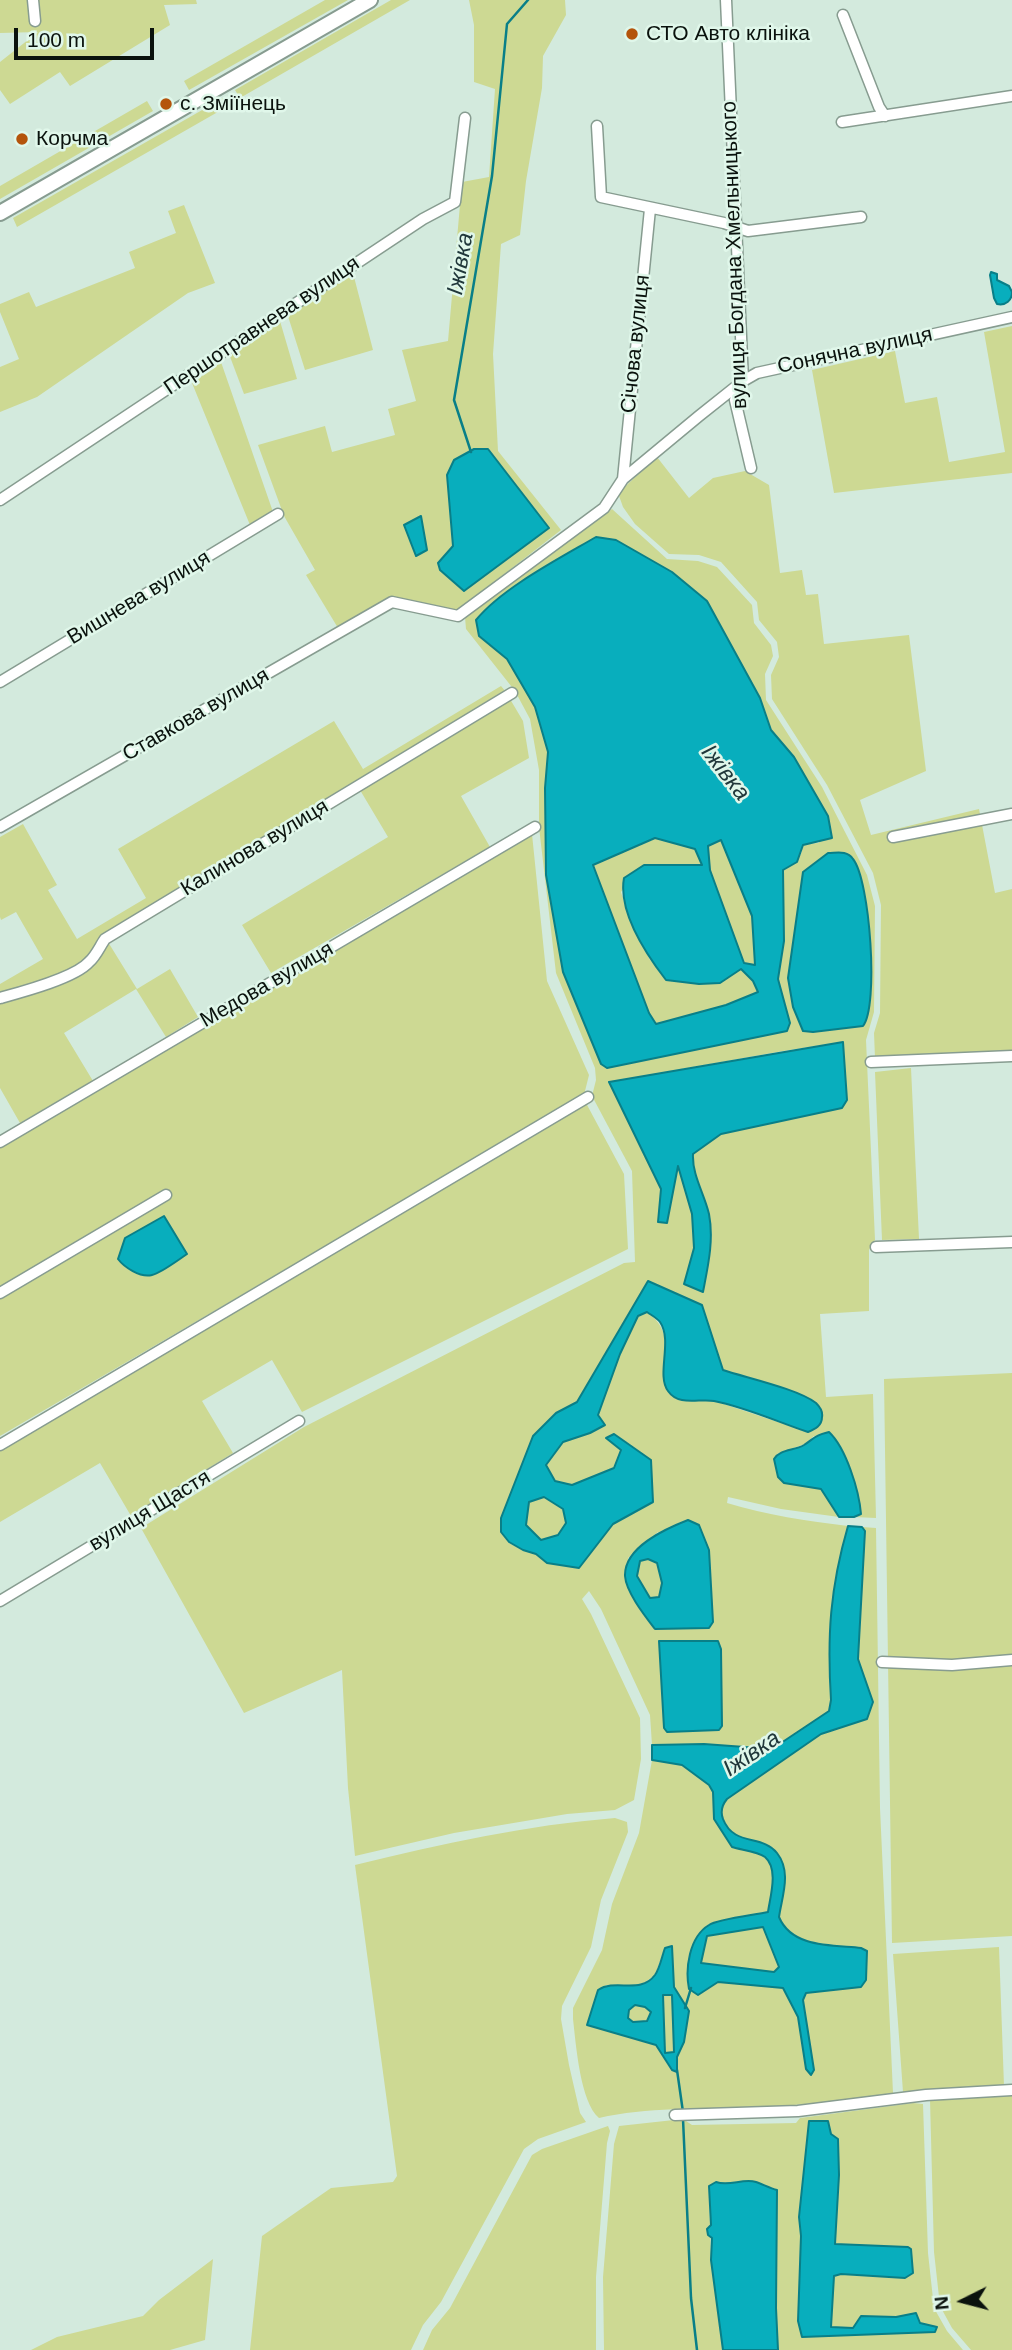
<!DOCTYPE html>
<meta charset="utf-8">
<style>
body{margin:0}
#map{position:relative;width:1012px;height:2350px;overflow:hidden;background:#d3eadd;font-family:Helvetica,sans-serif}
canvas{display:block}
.north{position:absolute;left:928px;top:2266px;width:70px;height:70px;-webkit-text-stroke:5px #e0f7ea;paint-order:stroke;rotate:264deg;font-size:19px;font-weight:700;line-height:28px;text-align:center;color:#0a120d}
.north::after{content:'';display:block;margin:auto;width:24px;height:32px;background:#0a120d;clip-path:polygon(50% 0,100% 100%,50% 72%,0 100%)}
.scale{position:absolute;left:14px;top:28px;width:140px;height:32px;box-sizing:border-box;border:4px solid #0a120d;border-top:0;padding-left:9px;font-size:21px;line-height:24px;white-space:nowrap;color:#0a120d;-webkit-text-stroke:5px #e0f7ea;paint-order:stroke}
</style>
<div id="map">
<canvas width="1012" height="2350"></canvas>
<div class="north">N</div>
<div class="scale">100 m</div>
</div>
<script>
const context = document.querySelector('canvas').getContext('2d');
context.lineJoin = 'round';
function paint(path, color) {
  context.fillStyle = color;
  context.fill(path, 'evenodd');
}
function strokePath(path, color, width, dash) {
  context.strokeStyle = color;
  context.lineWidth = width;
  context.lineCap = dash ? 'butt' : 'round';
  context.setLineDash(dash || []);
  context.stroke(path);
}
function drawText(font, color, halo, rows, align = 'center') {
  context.font = font + ' Helvetica,sans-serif';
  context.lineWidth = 5;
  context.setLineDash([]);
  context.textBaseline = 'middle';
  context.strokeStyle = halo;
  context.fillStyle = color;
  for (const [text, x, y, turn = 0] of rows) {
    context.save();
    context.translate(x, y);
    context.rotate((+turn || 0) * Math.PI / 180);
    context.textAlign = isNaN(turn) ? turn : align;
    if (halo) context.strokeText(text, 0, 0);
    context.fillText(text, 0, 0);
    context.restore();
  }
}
const green = new Path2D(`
 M0 0H196L197 4 164 5 170 25 70 86 60 72 10 104 0 90V62L38 32 0 33Z
 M325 0H348L189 90 184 81Z
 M391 0H410L240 98 235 90Z
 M469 0H565L566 15 543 56 542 88 526 181 520 235 501 244 493 354 498 451 561 530 458 610 391 598 338 628 306 575 315 570 284 516 258 445 325 426 332 452 395 435 388 409 416 401 402 350 448 341 462 182 489 177 495 89 474 82V25Z
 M225 97 230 105 17 227 13 218Z
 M147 101 153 111 0 199V186Z
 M184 205 215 283 188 293 37 397 0 412V367L19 359 0 312V304L29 292 36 307 135 268 129 252 176 233 168 211Z
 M353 273 373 350 305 370 287 313Z
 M280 321 297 379 244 394 229 354Z
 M1012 326V473L834 493 812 370 895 351 905 403 937 397 949 462 1005 452 984 332Z
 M221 362 273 512 250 525 192 383Z
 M657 457 689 498 713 478 745 471 769 485 780 573 802 570 806 595 818 594 824 644 909 635 926 771 860 800 871 835 979 809 995 893 1012 889V1051L875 1058 874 1033 880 1013 881 905 873 873 827 785 772 699 771 675 779 657 777 642 759 620 757 602 721 562 699 555 669 554 635 524 623 507 618 493Z
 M612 509 667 559 698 561 717 567 752 605 754 623 771 645 773 656 765 674 766 700 822 787 867 875 875 906 874 1012 866 1040 875 1240 869 1250V1311L820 1314 826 1397 873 1394 876 1518 854 1517 861 1514 814 1436 805 1444 777 1454 821 1489 839 1517 781 1509 728 1497 727 1503C767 1515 807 1521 848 1526 830 1588 827 1636 831 1700L829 1711 824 1716 772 1749 704 1744 652 1745 650 1715 601 1609 589 1591 582 1599 591 1614 640 1718 641 1759 634 1800 615 1810 567 1814 454 1833 355 1856 348 1788 342 1670 244 1713 141 1528 304 1427 624 1263 635 1262 632 1171 592 1096 596 1080 595 1068 556 973 539 827V770L530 719 515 691 466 629 465 617ZM596 537 616 540 672 572 707 601 760 698 771 730 794 757 819 843 803 844 801 854 783 870 784 941 778 979 790 1023 786 1031 607 1068 601 1064 546 876 545 788 548 752 535 707 507 659 476 620C502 588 560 558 596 537ZM843 1042 842 1108 721 1134 692 1154 693 1165 709 1214 711 1249 684 1284 694 1248 692 1214 677 1164 666 1223 659 1222 661 1189 610 1082 783 1051ZM648 1282 702 1305 723 1370 806 1397 808 1432 712 1400 701 1401 665 1378C665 1350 672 1330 647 1312L638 1316 620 1354 590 1433 563 1442 546 1465 555 1481 572 1485 614 1468 621 1450 614 1434 651 1460 653 1502 613 1524 579 1568 547 1563 536 1554 523 1550 509 1543 501 1532V1518L533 1436 555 1413 577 1402ZM658 1532 709 1628 639 1608 628 1558Z
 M501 686 506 692 103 936C98 944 94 953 88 959 74 975 21 989 0 994V984L43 959 16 912 1 920 0 917V837L23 824 57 885 48 890 77 939 146 898 118 849 334 721 363 769Z
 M510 699 523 721 529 758 461 796 490 847 271 973 242 925 388 837 360 790Z
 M532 834 547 981 589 1075 584 1095 0 1436V1147Z
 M655 838 695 849 702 866 644 865 621 892 625 905 650 960 719 983 741 969 753 981 758 992 726 1005 656 1024 649 1013 593 865Z
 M721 840 752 916 755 965 744 963 710 870 708 846Z
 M108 942 137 989 170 969 198 1017 166 1037 136 989 64 1033 93 1081 20 1123 0 1088V1002L82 973 92 966Z
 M911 1068 919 1239 882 1240 875 1072Z
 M586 1103 624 1174 628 1249 302 1412 272 1360 202 1401 233 1453 131 1516 100 1463 0 1522V1450Z
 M1012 1373V1936L892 1943 884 1379Z
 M544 1497 563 1509 566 1523 558 1535 541 1540 526 1525 529 1502Z
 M862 1527 876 1528 880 1808 893 2093C844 2100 797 2106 749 2108 699 2109 647 2107 599 2118 580 2102 576 2044 573 2019V2008L602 1950 612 1904 639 1833 652 1760 682 1765 709 1785 713 1792 714 1819 732 1847C741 1849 757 1851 764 1857 779 1869 770 1896 768 1912L709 1924C697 1946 684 1963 689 1989L704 1992 718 1982 783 1988 798 2017 806 2069 803 2000 806 1993 814 1992 861 1948C832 1945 792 1948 779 1917L786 1877 769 1846C751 1841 732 1839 724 1820 720 1812 721 1806 727 1799L821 1734 867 1719 873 1702 858 1659 865 1531ZM672 1947 674 1987 689 2011 684 2042 671 2070 656 2045 587 2025 606 1985 640 1986 655 1975 665 1948Z
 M648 1559 656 1562 662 1583 659 1597 650 1598 637 1576 640 1561Z
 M615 1818 627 1822 628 1832 601 1900 591 1947 562 2006 561 2019 569 2065 580 2113 586 2122 538 2139 524 2149 441 2302 423 2325 411 2350H250L262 2236 331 2188 393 2182 397 2176 355 1865C441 1844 527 1825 615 1818Z
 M763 1927 779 1967 773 1972 701 1963 706 1936Z
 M999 1947 1004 2086 903 2092 893 1954Z
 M663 1995H672L674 2052 665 2053Z
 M635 2005 645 2007 651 2012 647 2021 633 2022 628 2018 629 2010Z
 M1012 2095V2350H971L952 2328 940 2306 934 2252 930 2099Z
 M913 2103 923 2104 928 2253 934 2308 947 2331 963 2350H778L776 2308 758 2184 756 2182H737L709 2186 711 2260 723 2350H604L603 2277 614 2144 619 2126 683 2119 692 2125 796 2123 800 2118ZM838 2139 839 2175 835 2244 908 2247 905 2278 840 2274 833 2276 831 2327 853 2328 861 2316 896 2317 916 2313 920 2323 936 2327 802 2337 798 2321 801 2236 799 2217Z
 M608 2126 610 2131 607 2143 596 2277V2350H423L432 2330 450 2308 532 2155 542 2149Z
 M213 2259 205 2340 170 2350H31L57 2337 143 2316 159 2300Z`);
const water = new Path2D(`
 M991 272 997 274V280L1009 286 1012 292C1012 300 1006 306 997 304L994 298 990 275Z
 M474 449H488L549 528 464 591 440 570 438 563 453 546 447 475 454 460Z
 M421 516 427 550 416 556 404 525Z
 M596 537 616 540 672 572 707 601 760 698 771 730 794 757 828 816 832 838 803 845 797 862 783 870 784 941 778 979 790 1023 787 1031 607 1068 601 1064 563 972 546 875 545 788 548 752 535 707 507 659 479 636 476 620C502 588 560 558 596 537ZM655 838 695 849 702 865H644L624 878C618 911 646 954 666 980L699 984 720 983 741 969 753 981 758 992 726 1005 656 1024 649 1013 593 865ZM721 840 752 916 755 965 744 963 710 870 708 846Z
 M828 853C837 853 847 850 853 859 870 880 879 1006 863 1026L813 1032 803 1031 793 1007 788 978 803 872Z
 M843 1042 847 1100 842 1108 721 1134 693 1154C692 1175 704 1193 709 1214 714 1240 708 1266 703 1292L684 1284 694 1248 692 1214 678 1166 667 1223 658 1222 661 1189 609 1082Z
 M164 1216 187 1254C178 1260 161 1273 152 1275 140 1278 124 1267 118 1259L125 1238Z
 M648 1281 702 1305 723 1370C747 1378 798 1389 816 1403 820 1407 823 1412 822 1417 822 1426 815 1429 808 1432 778 1422 745 1407 714 1401 700 1398 679 1407 668 1391 656 1375 673 1341 660 1322 657 1318 651 1315 647 1312L638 1316 620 1354 598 1415 605 1425 590 1433 563 1442 546 1465 555 1481 572 1485 614 1468 621 1450 606 1438 614 1434 651 1460 653 1502 613 1524 579 1568 547 1563 536 1554 523 1550 509 1542 501 1532V1518L533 1436 556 1413 577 1402ZM544 1497 563 1509 566 1523 558 1535 541 1540 526 1525 529 1502Z
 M829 1432C846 1448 859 1490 861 1514L854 1517H839L821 1489 784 1483 778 1477 774 1459C780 1449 794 1451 804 1445 815 1438 813 1436 829 1432Z
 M688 1520 699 1525 709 1550 713 1622 709 1628 655 1629C645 1616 626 1592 625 1576 624 1547 665 1529 688 1520ZM648 1559 657 1563 662 1583 659 1597 650 1598 637 1576 640 1561Z
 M848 1526 862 1527 865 1531 858 1659 873 1702 867 1719 821 1734 727 1799C722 1805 720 1811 723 1819 734 1847 762 1834 777 1853 792 1872 782 1896 779 1917 792 1948 832 1945 861 1948L867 1951 866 1980 861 1987 806 1993 803 2000 814 2070 811 2075 806 2069 798 2017 783 1988 718 1982 698 1995 689 1989C685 1969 689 1937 709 1925 718 1919 755 1915 768 1912 770 1897 779 1869 765 1857 757 1851 741 1850 732 1847L714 1819 713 1792 709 1785 682 1765 652 1760V1745L704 1744 772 1749 829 1711 831 1700C827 1636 830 1588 848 1526ZM763 1927 779 1967 774 1972 701 1963 707 1936Z
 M659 1641H718L721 1649 722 1726 719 1730 667 1732 664 1728Z
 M672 1946 674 1987 689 2011 684 2042 677 2057V2072L672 2070 656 2045 587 2025 598 1990C616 1978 640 1995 655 1975 660 1968 662 1956 665 1948ZM672 1995 674 2052 665 2053 663 1995ZM635 2005 645 2007 651 2012 647 2021 633 2022 628 2018 629 2010Z
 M809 2121H828L831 2134 838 2139 839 2175 835 2244 908 2247 911 2249 913 2273 905 2278 841 2274 834 2276 831 2327 853 2328 861 2316 896 2317 916 2313 920 2323 937 2327 935 2332 802 2337 798 2321 801 2236 799 2217Z
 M716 2182C729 2187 743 2178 756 2182 762 2184 770 2188 777 2190L776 2308 778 2350H723L711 2260 712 2238 708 2235 707 2229 711 2225 709 2186Z`);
const stream = new Path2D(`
 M471 452 454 400 492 176 507 24 528 0
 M685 2008 691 1988
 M677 2070 683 2112
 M683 2119 691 2298 697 2350`);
const street = new Path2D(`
 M33 0 35 21
 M726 0 743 381 735 400 751 468
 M843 15 879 107 885 116
 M842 122 1012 96
 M597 126 601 197 724 223 748 231 861 217
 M623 479 650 209
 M0 500 423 219 455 202 465 118
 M0 682 278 514
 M0 827 392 602 458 616 604 508 623 479 699 416 743 381 757 373 1012 317
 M893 837 1012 814
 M0 998C22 992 75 978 89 962 96 956 100 946 105 939L512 693
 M871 1062 1012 1056
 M0 1142 535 827
 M876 1247 1012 1242
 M0 1293 166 1195
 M0 1445 588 1097
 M0 1601 299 1421
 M882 1662 952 1665 1012 1660
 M675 2115 798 2111 926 2095 1012 2090`);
const primary = new Path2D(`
 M0 213 370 0`);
const markers = [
 [632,34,7,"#b4540b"],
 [166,104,7,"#b4540b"],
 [22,139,7,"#b4540b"]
];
const poiNames = [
 ["СТО Авто клініка",646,34],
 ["с. Зміїнець",180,104],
 ["Корчма",36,139]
];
const streetNames = [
 ["вулиця Богдана Хмельницького",735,255,-92],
 ["Першотравнева вулиця",262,326,-34],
 ["Січова вулиця",636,344,-84],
 ["Сонячна вулиця",855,351,-12],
 ["Вишнева вулиця",139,598,-31],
 ["Ставкова вулиця",196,715,-30],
 ["Калинова вулиця",255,848,-31],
 ["Медова вулиця",267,985,-30],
 ["вулиця Щастя",150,1511,-31]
];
const waterNames = [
 ["Іжівка",461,264,-80],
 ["Іжівка",725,773,52],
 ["Іжівка",752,1754,-34]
];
paint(green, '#cdd993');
paint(water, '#08aebd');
strokePath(water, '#097f88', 2);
strokePath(stream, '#097f88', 2.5);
strokePath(street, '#879c90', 13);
strokePath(primary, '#879c90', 18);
strokePath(street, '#fff', 10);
strokePath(primary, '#fff', 14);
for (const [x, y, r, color] of markers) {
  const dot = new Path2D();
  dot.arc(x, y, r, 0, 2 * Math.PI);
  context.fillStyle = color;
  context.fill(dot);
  strokePath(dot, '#e0f7ea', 2.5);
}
drawText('21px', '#0a120d', '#e0f7ea', poiNames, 'left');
drawText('21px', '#0a120d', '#e0f7ea', streetNames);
drawText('italic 23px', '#20373a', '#e0f7ea', waterNames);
</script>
